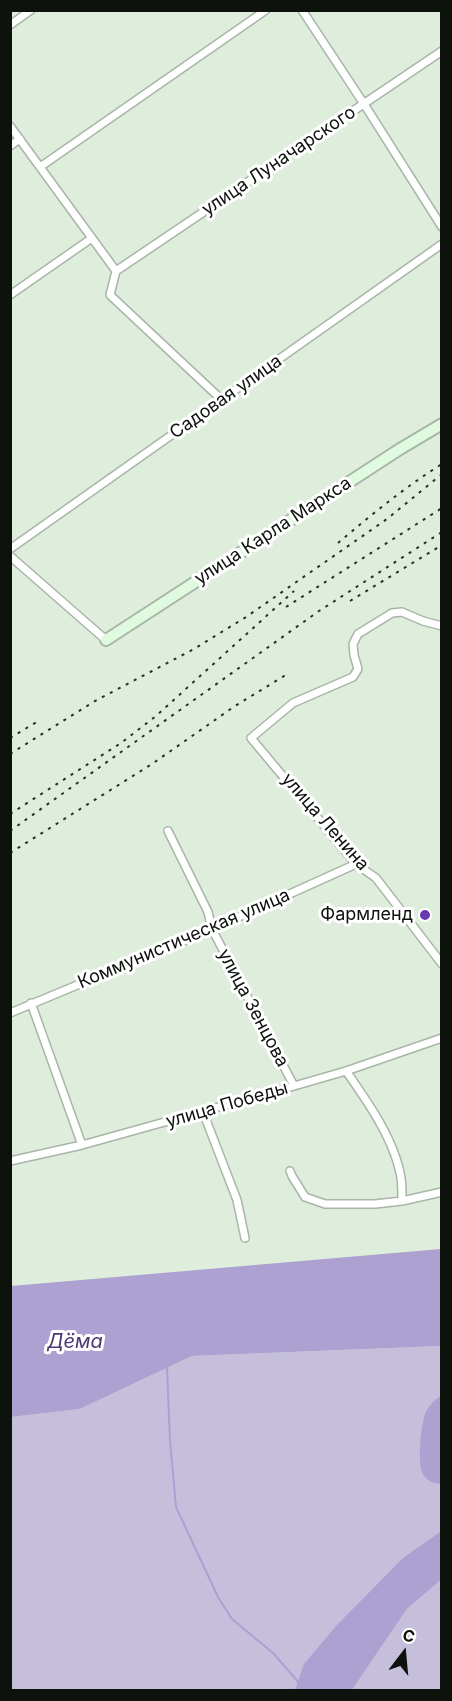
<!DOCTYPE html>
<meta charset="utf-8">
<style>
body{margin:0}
#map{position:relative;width:452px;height:1701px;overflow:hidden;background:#deeddc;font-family:Inter,sans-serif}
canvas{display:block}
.frame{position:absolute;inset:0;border:12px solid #0d120d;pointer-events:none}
.north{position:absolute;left:374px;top:1623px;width:60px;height:60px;-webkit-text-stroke:4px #fff;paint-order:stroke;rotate:16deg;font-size:16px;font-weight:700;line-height:24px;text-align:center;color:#0d120d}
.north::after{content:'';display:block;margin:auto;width:21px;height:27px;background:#0d120d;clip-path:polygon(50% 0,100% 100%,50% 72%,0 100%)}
</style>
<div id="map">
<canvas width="452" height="1701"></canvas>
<div class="frame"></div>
<div class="north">С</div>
</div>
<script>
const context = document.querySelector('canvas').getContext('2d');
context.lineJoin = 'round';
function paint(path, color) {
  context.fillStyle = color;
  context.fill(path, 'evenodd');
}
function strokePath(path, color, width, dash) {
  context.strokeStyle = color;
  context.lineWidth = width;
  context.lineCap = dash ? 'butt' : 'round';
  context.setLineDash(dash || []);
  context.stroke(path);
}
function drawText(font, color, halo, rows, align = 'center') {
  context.font = font + ' Inter,sans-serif';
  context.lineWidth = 6;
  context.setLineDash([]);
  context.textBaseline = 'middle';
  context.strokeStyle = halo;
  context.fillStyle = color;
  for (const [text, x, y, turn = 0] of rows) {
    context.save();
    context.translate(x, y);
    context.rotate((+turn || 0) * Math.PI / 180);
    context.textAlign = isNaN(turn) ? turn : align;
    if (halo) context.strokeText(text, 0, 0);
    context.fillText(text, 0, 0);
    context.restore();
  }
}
const green = new Path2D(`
 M441 1346V1531L404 1557 296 1690H11L10 1417 80 1409 192 1356Z
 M441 1580V1690H352L407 1609Z`);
const water = new Path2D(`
 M441 1249V1346L192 1356 80 1409 11 1417V1286Z
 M441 1396V1484C435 1483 429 1482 425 1477 416 1468 421 1429 424 1417 426 1409 434 1399 441 1396Z
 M441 1531V1580L407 1609 352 1690H295L304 1664 336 1626 404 1557Z`);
const stream = new Path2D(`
 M167 1368 170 1440 176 1507 218 1597 232 1619 273 1653 300 1684`);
const street = new Path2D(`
 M302 10 364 104 442 227
 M10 25 31 10
 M10 126 116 271 110 295 222 400
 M10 146 20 139
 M40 167 266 10
 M116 271 442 51
 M10 295 92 238
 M10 549 442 244
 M10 556 106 640
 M442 626 423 621 402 612 392 613 358 634 353 644 354 655 358 669 353 677 293 703 251 738 356 864 376 878 442 964
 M168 831 208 912 212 929 294 1086
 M31 1003 82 1145
 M10 1013 212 929 356 864
 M346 1071C367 1101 395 1140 401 1178 402 1185 402 1193 402 1201
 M203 1112 237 1200 245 1238
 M10 1161 82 1145 294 1086 346 1071 442 1038
 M290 1171 292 1176 305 1197 325 1204H375L402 1201 442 1192`);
const secondary = new Path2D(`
 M106 640 400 449 442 424`);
const rail = new Path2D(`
 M338 543C371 515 405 487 442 464
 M350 601 442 545
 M286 607 442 508
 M10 738 40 720
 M10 754 95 701 194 649 246 617 387 519 442 474
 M10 814 121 743 156 716 294 591
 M10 831 319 611 442 532
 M10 853 152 764 235 706 289 673`);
const markers = [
 [425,915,6,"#673bb2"]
];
const streetNames = [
 ["улица Луначарского",279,161,-34],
 ["Садовая улица",226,397,-35],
 ["улица Карла Маркса",273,531,-33],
 ["улица Ленина",325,822,49],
 ["Коммунистическая улица",184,939,-23],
 ["улица Зенцова",253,1008,62],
 ["улица Победы",227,1105,-16]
];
const poiNames = [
 ["Фармленд",413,915]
];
const waterNames = [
 ["Дёма",75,1342]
];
paint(green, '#c5bfdc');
paint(water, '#aca1d0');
strokePath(stream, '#aca1d0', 2);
strokePath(street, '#a8b6a7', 10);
strokePath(secondary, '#a8b6a7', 14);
strokePath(street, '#fff', 7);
strokePath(secondary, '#dffade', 10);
strokePath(rail, '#292f29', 2, [3, 6]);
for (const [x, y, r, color] of markers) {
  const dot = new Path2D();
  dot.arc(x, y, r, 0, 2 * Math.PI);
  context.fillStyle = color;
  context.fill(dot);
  strokePath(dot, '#fff', 2);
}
drawText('18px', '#0d120d', '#fff', streetNames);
drawText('18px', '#0d120d', '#fff', poiNames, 'right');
drawText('italic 20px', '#4a3873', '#fff', waterNames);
</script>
